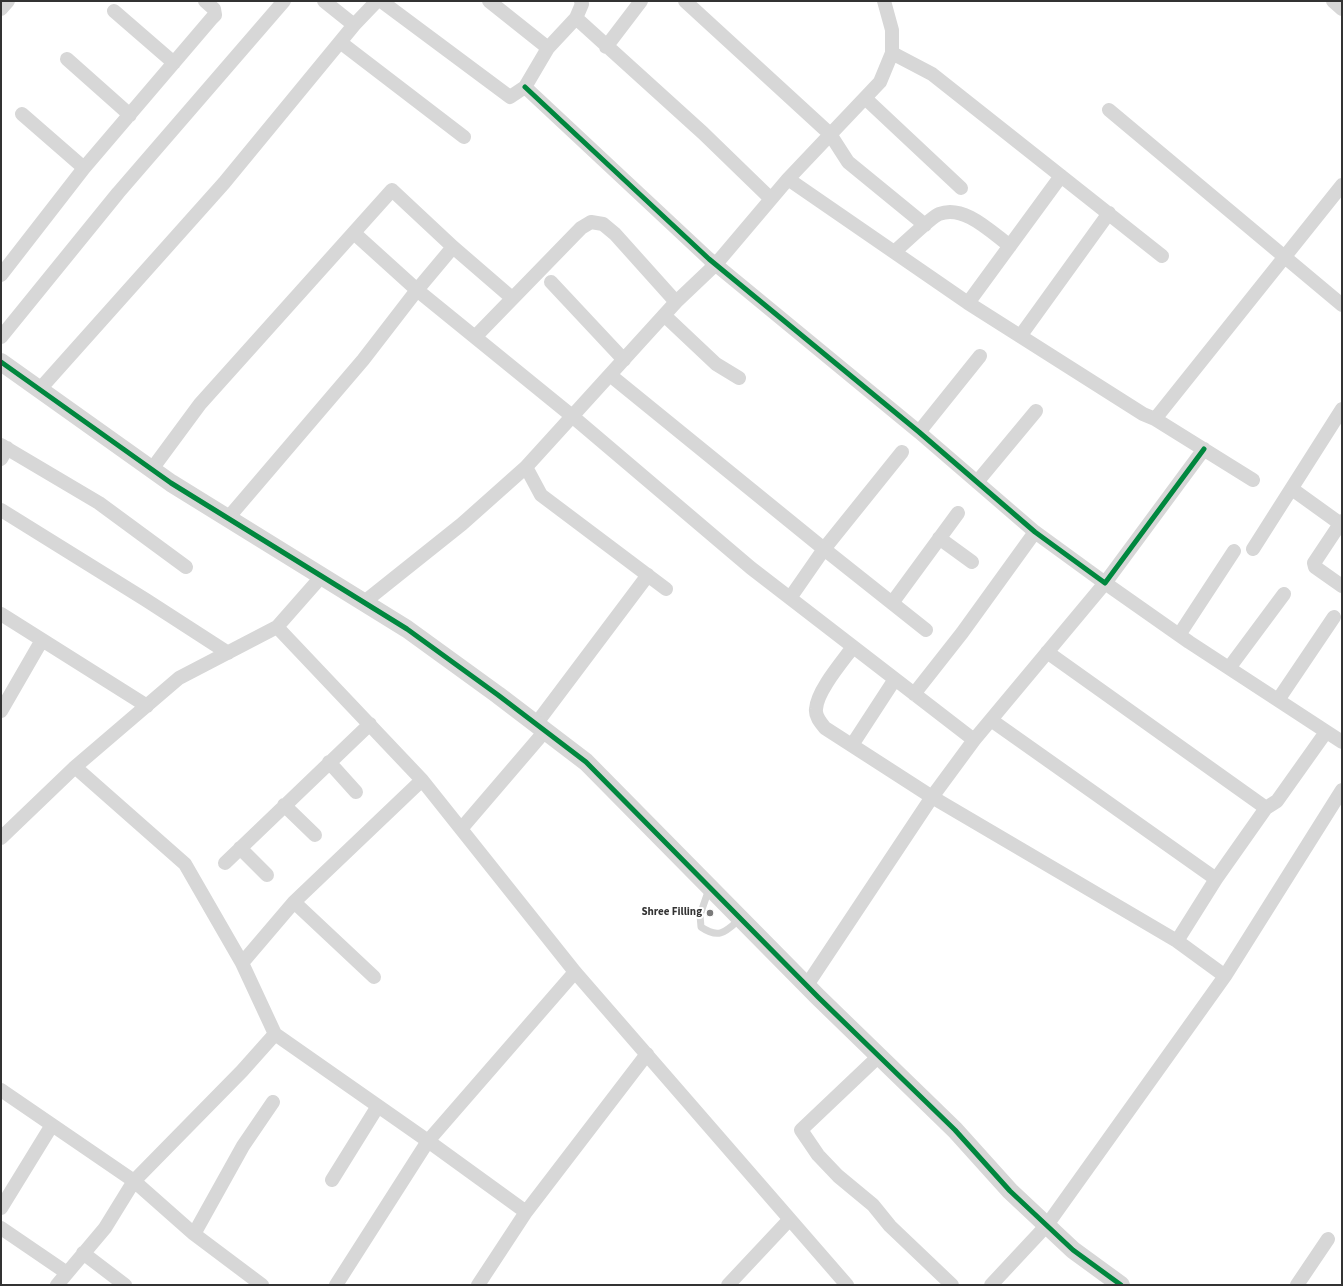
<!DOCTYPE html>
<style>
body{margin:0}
#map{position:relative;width:1343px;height:1286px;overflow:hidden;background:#fff;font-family:"Source Sans 3",sans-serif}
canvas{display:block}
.frame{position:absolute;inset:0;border:2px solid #333;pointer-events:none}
</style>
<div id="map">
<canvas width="1343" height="1286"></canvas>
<div class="frame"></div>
</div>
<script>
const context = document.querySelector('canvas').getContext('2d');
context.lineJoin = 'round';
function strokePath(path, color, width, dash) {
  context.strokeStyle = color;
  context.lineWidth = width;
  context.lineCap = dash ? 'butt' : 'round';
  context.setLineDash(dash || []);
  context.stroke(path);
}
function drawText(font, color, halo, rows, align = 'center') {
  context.font = font + ' "Source Sans 3",sans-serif';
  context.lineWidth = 4;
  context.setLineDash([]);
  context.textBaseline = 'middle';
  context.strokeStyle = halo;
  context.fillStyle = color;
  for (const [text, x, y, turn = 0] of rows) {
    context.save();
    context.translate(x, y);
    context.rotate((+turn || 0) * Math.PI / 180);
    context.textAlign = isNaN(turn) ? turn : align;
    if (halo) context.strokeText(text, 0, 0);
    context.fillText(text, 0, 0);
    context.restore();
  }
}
const service = new Path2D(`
 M709 889 700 915 701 927C720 940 726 931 741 918`);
const minor = new Path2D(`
 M381 1 510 97 525 87 548 48 576 18 582 4 581 1
 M489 1 548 48
 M685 1 830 134 848 162 925 225
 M1333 1 1342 9
 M1 9 8 1
 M114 11 174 63
 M576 18 703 133 771 199
 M354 25 377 1
 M340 42 464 137
 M606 47 641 1
 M892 53 932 74 1162 256
 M67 59 130 115
 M525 87 709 259 919 432 1035 532 1105 583 1204 449
 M865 98 961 188
 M1109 110 1342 305
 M22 114 84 168
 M788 179 968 303 1143 414 1155 419 1342 185
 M354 233 417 290 572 416 751 568 974 740
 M894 252C903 245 931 217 939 214 964 204 991 232 1010 246
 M1 275 84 168 212 18 215 15 214 9 205 1
 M551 282 624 360
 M968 303 1061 176
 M664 315 716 364 739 378
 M1021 335 1109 213
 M1 337 118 193 284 1
 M475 337 581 228 591 222 603 224 615 234 676 302
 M610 375 824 549 902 452
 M40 389 224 183 354 25 324 1
 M1155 419 1253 480
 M919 432 980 356
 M1 445 99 503 186 567
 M1 459 7 448
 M526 467 541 495 666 589
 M152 469 200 404 392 190 453 247 512 298
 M977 482 1036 411
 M1292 489 1342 525
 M1 510 146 600 228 653
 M228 518 363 360 417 290 453 247
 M1342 521 1314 563 1315 567 1342 586
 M939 538 972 562
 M1253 549 1342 409
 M790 598 824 549 926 630
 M363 603 462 524 526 467 676 302 716 264 788 179 880 82 892 53V30L884 1
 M892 603 958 513
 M1 614 147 706
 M277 627 422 780 575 972 847 1285
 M1179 635 1234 551
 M853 647C842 662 817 691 816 709 815 716 820 722 825 728L932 797 1177 941 1225 976
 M1047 652 1266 808
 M1229 668 1284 594
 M914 694 962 633 1035 532
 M1278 700 1334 617
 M1 711 42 640
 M991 720 1216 879 1177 941
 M536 724 648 575
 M852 745 895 679
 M329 762 356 792
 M284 805 315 835
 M461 829 545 731
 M1 838 75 767
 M240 848 267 875
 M225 863 370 724
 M1216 879 1266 808 1277 801 1326 732
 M294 902 374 977
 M242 963 294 902 422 780
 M807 985 932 797 974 740 1105 583 1189 642 1342 742
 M275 1034 242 963 185 864 75 767 179 678 277 627 321 577
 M879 1056 801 1130 818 1155 838 1176 873 1205 890 1226 952 1285
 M1 1090 134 1181 194 1234 243 1146 273 1102
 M332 1180 378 1106
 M1 1208 52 1125
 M1 1228 67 1273
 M194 1234 262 1285
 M83 1253 125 1285
 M57 1285 105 1228 134 1181 242 1071 275 1034 428 1141 575 972
 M336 1285 428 1141 526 1212
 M478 1285 526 1212 647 1054
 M728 1285 789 1220
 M991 1285 1047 1225 1225 976 1342 790
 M1297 1285 1328 1239`);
const tertiary = new Path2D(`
 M1 362 171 483 407 629 498 695 586 762 818 997 955 1130 1010 1191 1073 1250 1121 1285`);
const cycleway = new Path2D(`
 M525 87 709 259 919 432 1035 532 1105 583 1204 449
 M1 362 171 483 407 629 498 695 586 762 818 997 955 1130 1010 1191 1073 1250 1121 1285`);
const markers = [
 [710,913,4,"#7a7a7a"]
];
const poiNames = [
 ["Shree Filling",702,913]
];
strokePath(service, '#d7d7d7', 7);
strokePath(minor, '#d7d7d7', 14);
strokePath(tertiary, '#d7d7d7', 18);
strokePath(cycleway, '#00873e', 5);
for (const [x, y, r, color] of markers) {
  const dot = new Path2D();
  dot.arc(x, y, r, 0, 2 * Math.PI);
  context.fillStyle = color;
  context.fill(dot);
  strokePath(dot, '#fff', 1.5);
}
drawText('bold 11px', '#333', '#fff', poiNames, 'right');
</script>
